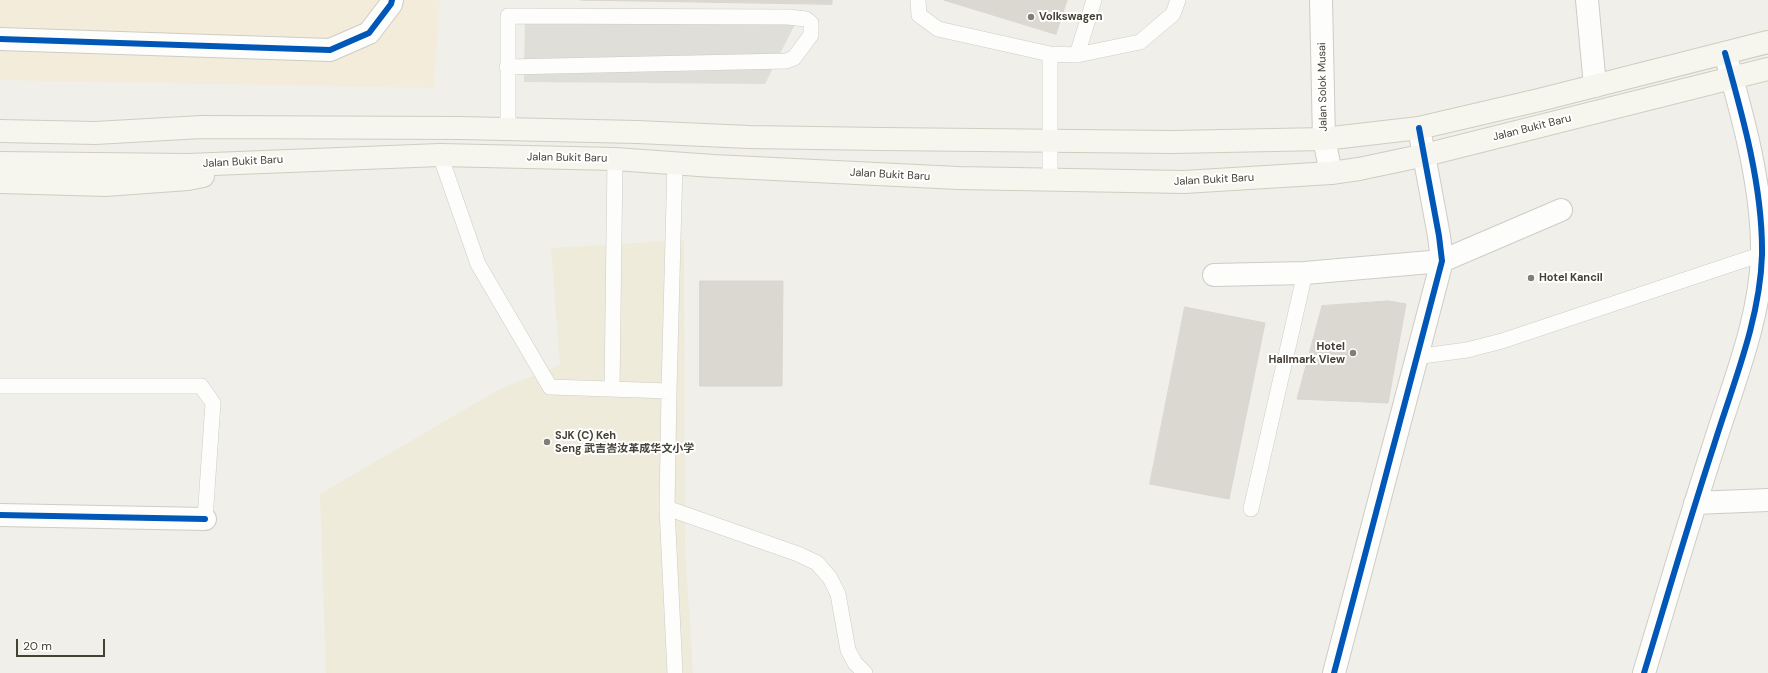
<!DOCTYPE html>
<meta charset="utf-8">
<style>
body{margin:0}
#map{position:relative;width:1768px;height:673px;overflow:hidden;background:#f0efe9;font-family:"DM Sans",sans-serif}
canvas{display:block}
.scale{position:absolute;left:16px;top:639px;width:89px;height:18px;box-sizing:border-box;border:2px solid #464135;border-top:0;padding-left:5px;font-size:12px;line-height:14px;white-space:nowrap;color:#464135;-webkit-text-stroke:3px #fff;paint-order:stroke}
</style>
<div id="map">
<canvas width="1768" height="673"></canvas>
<div class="scale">20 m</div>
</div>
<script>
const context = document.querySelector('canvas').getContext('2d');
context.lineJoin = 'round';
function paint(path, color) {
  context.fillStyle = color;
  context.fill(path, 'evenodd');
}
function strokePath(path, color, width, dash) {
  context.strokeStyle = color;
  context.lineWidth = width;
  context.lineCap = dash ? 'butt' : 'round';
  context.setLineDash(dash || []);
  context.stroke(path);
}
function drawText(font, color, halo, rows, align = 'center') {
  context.font = font + ' "DM Sans","Noto Sans SC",sans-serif';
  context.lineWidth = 4;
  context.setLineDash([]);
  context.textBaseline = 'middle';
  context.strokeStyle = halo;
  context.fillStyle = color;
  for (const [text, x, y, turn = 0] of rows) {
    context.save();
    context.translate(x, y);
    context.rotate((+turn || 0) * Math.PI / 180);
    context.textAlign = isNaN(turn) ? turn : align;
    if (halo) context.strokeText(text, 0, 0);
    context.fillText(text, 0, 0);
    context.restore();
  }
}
const commercial = new Path2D(`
 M0 0H440L434 88 0 80Z`);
const education = new Path2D(`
 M684 240 685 548 693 673H326L320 494 500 389 560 365 551 248Z`);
const parking = new Path2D(`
 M525 9 802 10 765 84 524 82Z`);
const building = new Path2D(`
 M581 0H832V4Z
 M944 0H1067L1056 34Z
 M700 281H783L782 386H700Z
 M1388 301 1406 304 1388 403 1297 399 1322 306Z
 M1185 307 1265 323 1229 499 1150 484Z`);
const service = new Path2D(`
 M918 0 919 15 938 29 1050 54 1077 55 1140 42 1173 14 1178 0
 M1050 54V180
 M1077 55 1094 0
 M507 67 786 61 794 58 811 35V23L806 19 788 17 508 16V129
 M440 155 478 264 550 387 669 391
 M675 163 669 391 667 508 798 554 817 563 830 578 838 594 848 650 855 663 865 673
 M1415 357 1467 350 1502 341 1762 254
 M0 386H201L213 403 205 519
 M612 389 615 159
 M667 508 675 673
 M1251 509 1305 273`);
const minor = new Path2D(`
 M1321 0 1324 139 1331 173
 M1587 0 1595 86
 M0 39 330 50 369 33 391 4 392 0
 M1214 275 1305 273 1442 261 1561 210
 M1695 503 1768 500
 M0 515 205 519
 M1334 673 1442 261 1439 236 1419 128
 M1644 673C1667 597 1689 521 1714 445 1733 384 1760 320 1762 255 1763 188 1743 117 1725 53`);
const secondary = new Path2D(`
 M0 131 95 133 202 127 460 128 637 132 749 137 881 139 1173 142 1324 139 1419 128 1539 100 1768 42
 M0 163 188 165 440 155 615 159 713 166 958 178 1184 182 1331 173 1359 169 1425 155 1768 69
 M0 182 105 185 188 179 203 176`);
const cycleway = new Path2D(`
 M0 39 330 50 369 33 391 4 392 0
 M0 515 205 519
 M1334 673 1442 261 1439 236 1419 128
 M1644 673C1667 597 1689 521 1714 445 1733 384 1760 320 1762 255 1763 188 1743 117 1725 53`);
const markers = [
 [1031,17,4,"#827e74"],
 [1531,278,4,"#827e74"],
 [1353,353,4,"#827e74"],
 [547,442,4,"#827e74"]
];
const poiNames = [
 ["Volkswagen",1039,17],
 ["Hotel Kancil",1539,278],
 ["Hotel",1345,347,"right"],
 ["Hallmark View",1345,360,"right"],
 ["SJK (C) Keh",555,436],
 ["Seng 武吉峇汝革成华文小学",555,449]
];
const streetNames = [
 ["Jalan Solok Musai",1323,87,-91],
 ["Jalan Bukit Baru",1532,128,-14],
 ["Jalan Bukit Baru",567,158,1],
 ["Jalan Bukit Baru",243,162,-3],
 ["Jalan Bukit Baru",890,175,3],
 ["Jalan Bukit Baru",1214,180,-3]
];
paint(commercial, '#f3ecdb');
paint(education, '#eeebdb');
paint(parking, '#dfded9');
paint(building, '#dad8d1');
strokePath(building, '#d8d6cf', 1);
strokePath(service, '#ceccc6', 16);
strokePath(minor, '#ceccc6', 24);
strokePath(secondary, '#d0cdc0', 24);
strokePath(service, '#fdfdfc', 15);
strokePath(minor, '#fdfdfc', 22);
strokePath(secondary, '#f6f5ee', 22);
strokePath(cycleway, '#0057b8', 6);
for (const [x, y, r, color] of markers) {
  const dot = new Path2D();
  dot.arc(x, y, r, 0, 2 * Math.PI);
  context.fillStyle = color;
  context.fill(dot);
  strokePath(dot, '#fff', 1.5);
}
drawText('bold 11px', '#464135', '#fff', poiNames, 'left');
drawText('11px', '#464135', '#fff', streetNames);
</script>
